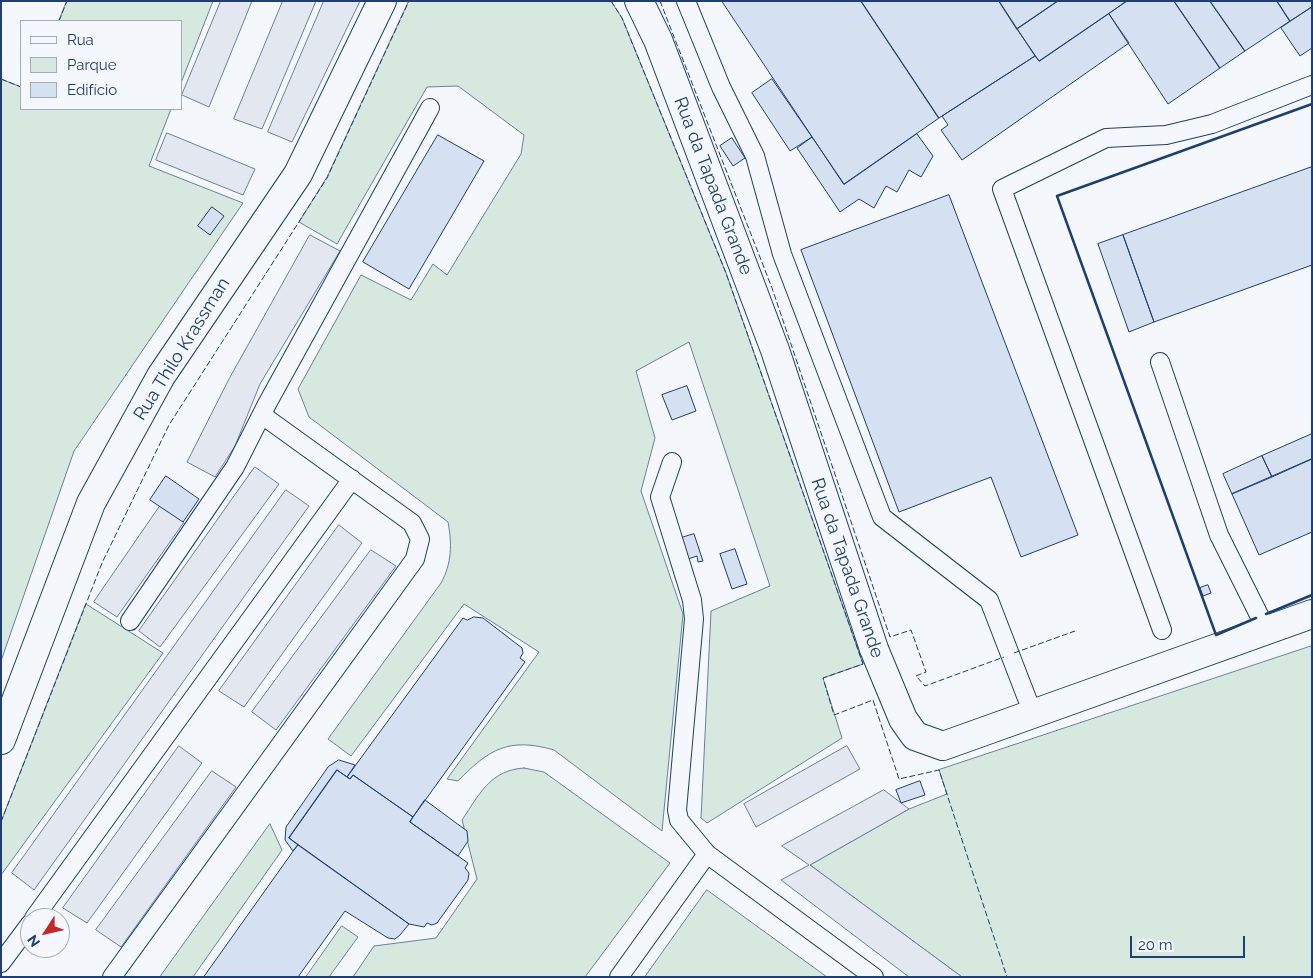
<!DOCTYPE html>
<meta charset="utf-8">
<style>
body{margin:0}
#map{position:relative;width:1313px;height:978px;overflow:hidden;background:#f4f7fb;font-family:Raleway,sans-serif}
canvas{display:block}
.frame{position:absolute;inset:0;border:2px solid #1d3f73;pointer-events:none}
.legend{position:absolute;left:20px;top:20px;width:162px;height:90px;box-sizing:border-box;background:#f4f7fb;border:1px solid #9eadc5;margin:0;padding:6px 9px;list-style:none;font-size:15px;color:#1d3f73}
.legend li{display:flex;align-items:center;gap:10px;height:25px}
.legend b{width:25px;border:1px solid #9eadc5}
.north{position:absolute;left:20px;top:908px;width:50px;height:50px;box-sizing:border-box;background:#f4f7fb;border:1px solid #9eadc5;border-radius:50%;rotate:235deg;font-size:14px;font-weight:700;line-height:20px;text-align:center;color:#1d3f73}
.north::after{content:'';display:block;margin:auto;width:18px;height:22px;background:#c62828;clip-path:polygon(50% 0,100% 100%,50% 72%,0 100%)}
.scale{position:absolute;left:1130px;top:936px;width:115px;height:22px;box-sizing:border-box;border:2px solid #1d3f73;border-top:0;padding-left:6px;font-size:15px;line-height:18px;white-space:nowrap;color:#1d3f73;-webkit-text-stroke:4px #f4f7fb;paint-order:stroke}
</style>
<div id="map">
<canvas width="1313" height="978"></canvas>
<div class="frame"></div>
<ul class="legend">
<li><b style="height:6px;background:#f4f7fb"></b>Rua</li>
<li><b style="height:14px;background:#d7e8df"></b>Parque</li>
<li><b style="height:14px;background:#d5e0f0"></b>Edifício</li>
</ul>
<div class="north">N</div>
<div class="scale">20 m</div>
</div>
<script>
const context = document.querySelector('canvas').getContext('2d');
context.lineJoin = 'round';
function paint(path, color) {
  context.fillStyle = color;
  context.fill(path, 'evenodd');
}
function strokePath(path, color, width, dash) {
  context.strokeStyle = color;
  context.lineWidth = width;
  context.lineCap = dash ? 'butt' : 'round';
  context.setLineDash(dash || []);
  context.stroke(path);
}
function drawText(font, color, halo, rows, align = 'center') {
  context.font = font + ' Raleway,sans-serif';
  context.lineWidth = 4;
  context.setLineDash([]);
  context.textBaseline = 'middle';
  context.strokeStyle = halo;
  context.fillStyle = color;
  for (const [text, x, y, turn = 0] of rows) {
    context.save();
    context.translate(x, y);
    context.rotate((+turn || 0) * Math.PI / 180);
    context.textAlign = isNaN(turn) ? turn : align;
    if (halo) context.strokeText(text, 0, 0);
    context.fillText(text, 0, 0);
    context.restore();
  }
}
const green = new Path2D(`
 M67 1H213L181 83V21H59Z
 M409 1H611L622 18 726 273 863 664 823 678 842 738 707 823 701 818 711 611 770 586 689 342 636 371 655 438 641 491 683 614 662 831 554 750C509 737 489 749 458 781L447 779 539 652 464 604 351 756 328 739 441 583C452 563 452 544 448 522L309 417 298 389 361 275 411 300 433 264 447 275 521 154 524 135 458 86 427 87 337 244 299 222 327 177Z
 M1 79 21 87V109H171L149 166 243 203 74 451 1 661Z
 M86 604 163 653 1 875V822Z
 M1312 646V977H962L810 865 909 809 947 794 939 770Z
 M524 768 544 772 670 863 585 977H353L374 946 436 938 477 879 462 820C479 795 490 770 524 768Z
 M270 824 282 850 193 977H160Z
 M707 890 827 977H645Z
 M342 926 358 937 329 977H306Z`);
const parking = new Path2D(`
 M221 1H252L209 107 182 95Z
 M283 1H316L262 129 234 119Z
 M324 1H360L292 142 268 132Z
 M167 133 255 169 243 195 156 160Z
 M310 235 340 251 260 384 235 446 215 477 187 462 229 379Z
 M255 467 279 484 160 647 139 631Z
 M286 490 309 506 34 890 12 873Z
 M160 506 184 522 117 617 94 602Z
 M339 525 362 543 244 707 219 691Z
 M371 550 396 566 276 730 252 712Z
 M179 746 202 763 87 923 63 908Z
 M847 746 860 769 756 827 744 804Z
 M212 771 236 787 121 947 96 930Z
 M884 790 909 809 810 865 962 977H909L781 880 809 865 782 846Z`);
const building = new Path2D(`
 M722 1H861L939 118 844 184Z
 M861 1H999L1035 56 939 118Z
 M999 1H1058L1017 29Z
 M1058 1H1127L1039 61 1017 29Z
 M1127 1H1174L1220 68 1168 104 1109 14Z
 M1174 1H1210L1245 51 1220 68Z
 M1210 1H1277L1290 21 1245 51Z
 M1277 1H1312V7L1290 21Z
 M1312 7V48L1300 56 1281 28Z
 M1109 14 1129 43 962 160 941 130 948 125 942 116 1035 56 1039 61Z
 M772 79 812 137 790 151 752 93Z
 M917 134 933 156 921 177 909 170 897 192 886 186 874 208 859 199 840 212 797 148 812 137 844 184Z
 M438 135 484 161 409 289 363 262Z
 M732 138 745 158 733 166 720 146Z
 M1312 167V265L1154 322 1123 235Z
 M949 195 1078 535 1021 557 991 477 899 512 801 250Z
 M212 207 224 216 210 235 198 226Z
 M1123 235 1154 322 1129 332 1098 244Z
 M687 386 696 411 672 420 662 395Z
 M1312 434V459L1272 477 1262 456Z
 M1262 456 1272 477 1232 494 1223 474Z
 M1312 459V532L1259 555 1232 494Z
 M166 476 199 499 183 522 150 500Z
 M694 534 703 561 698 562 697 556 685 560 678 539Z
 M735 549 747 584 732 589 720 554Z
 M1208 585 1211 593 1203 596 1200 588Z
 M474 617 483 618 522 648 523 653 520 658 525 662 413 817 353 775 350 779 347 777 463 618 467 620Z
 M339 760 355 765 347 777 337 770 289 838 298 845 293 851 285 840 286 827 328 767Z
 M337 770 350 779 353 775 413 817 410 822 468 863 465 868 469 873 468 880 437 923 432 925 427 923 424 927 409 924 289 838Z
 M920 781 925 795 901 803 896 790Z
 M425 800 467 831 468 841 458 856 410 822Z
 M298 845 409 924 400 935 395 939 388 938 345 911 298 977H204Z`);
const lane = new Path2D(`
 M686 1 721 87 755 156 782 254 882 517 989 600 1033 714
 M1160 362 1219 535 1267 631
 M672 462 660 497 692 600 694 619 677 810 679 820 707 854
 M130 621 235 467 267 404 430 108
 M1162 630 1002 189 1106 138 1166 135 1212 124 1312 85
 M34 918 352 479
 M1 963 30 924
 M112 977 415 559 420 539 412 523 262 415
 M619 977 707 854 874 977`);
const street = new Path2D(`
 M639 1 658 40 775 350 874 649 903 719 915 736 943 746 1312 614
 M1 740 91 503 161 376 298 174 382 1`);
const fence = new Path2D(`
 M611 1 622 18 726 273 863 664 823 678 834 715 873 700 899 779 939 770 1007 977
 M660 1 772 288 890 637 911 630 926 672 916 676 925 686 1004 657
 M59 21 67 1
 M1 79 21 87
 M1014 653 1075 631
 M1 822 102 563 169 425 327 178 409 1`);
const wall = new Path2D(`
 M1266 614 1312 595
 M1256 618 1216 635 1057 196 1312 104`);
const streetNames = [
 ["Rua da Tapada Grande",713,186,69],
 ["Rua Thilo Krassman",182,349,-58],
 ["Rua da Tapada Grande",847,568,71]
];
paint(green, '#d7e8df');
strokePath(green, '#687fa3', 1);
paint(parking, '#e3e8f0');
strokePath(parking, '#687fa3', 1);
paint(building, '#d5e0f0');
strokePath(building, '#1d3f73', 1);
strokePath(lane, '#1d3f73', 20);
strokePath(street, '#1d3f73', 30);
strokePath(lane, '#f4f7fb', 18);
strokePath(street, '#f4f7fb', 28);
strokePath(fence, '#1d3f73', 1, [6, 2.5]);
strokePath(wall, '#1d3f73', 2.5);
drawText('18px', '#1d3f73', '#f4f7fb', streetNames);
</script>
